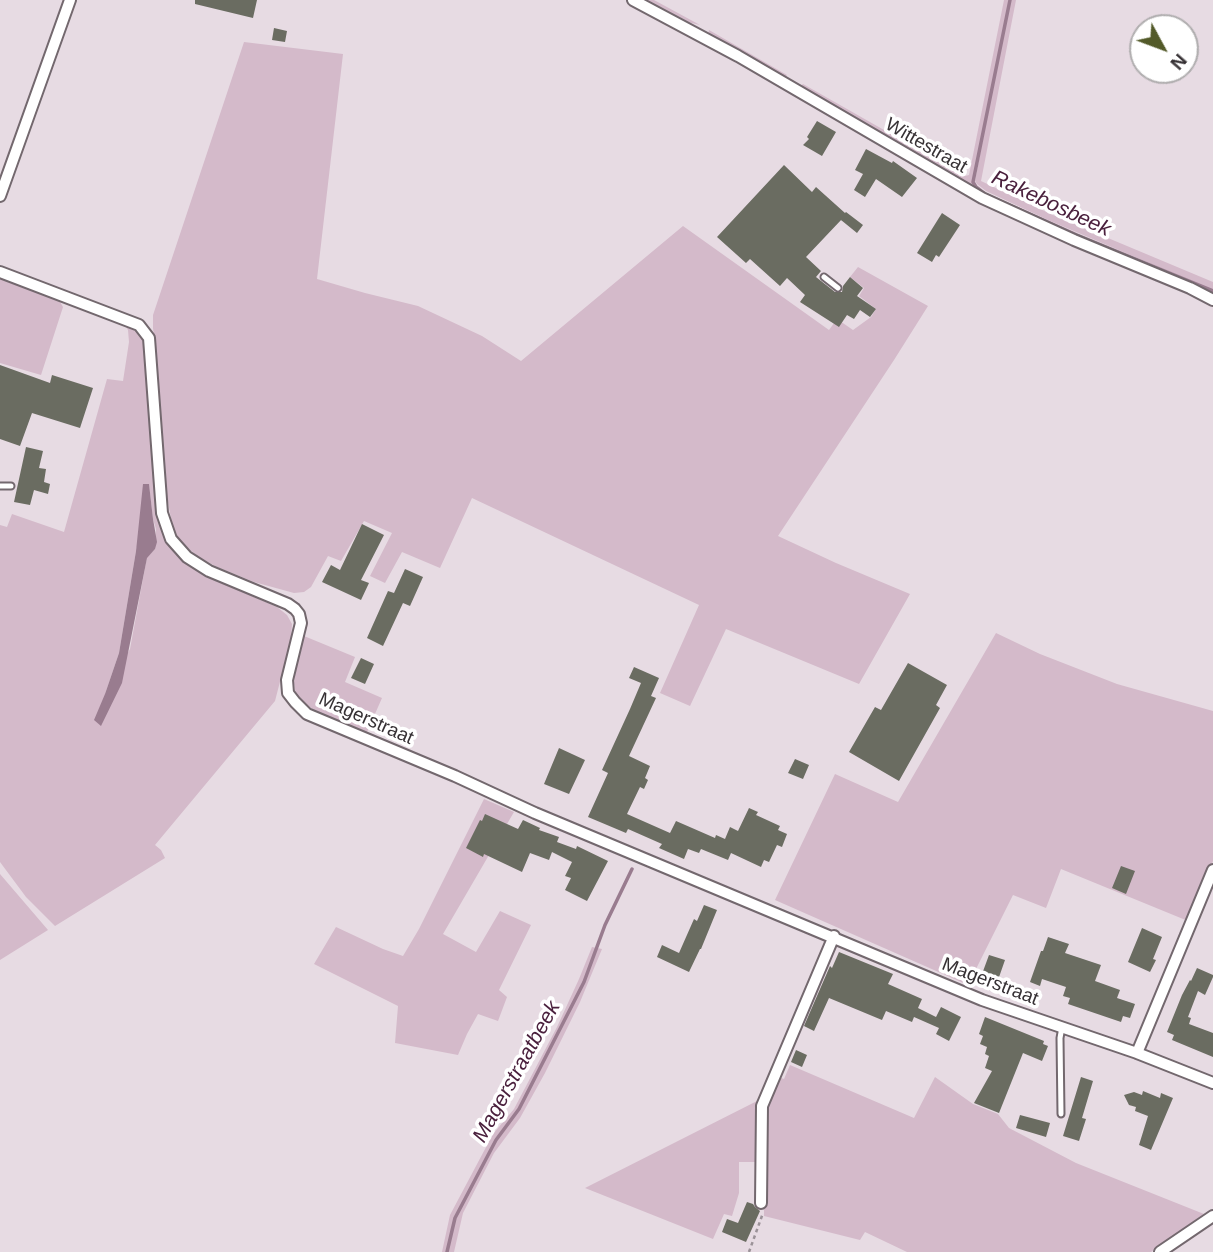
<!DOCTYPE html>
<html>
<head>
<meta charset="utf-8">
<style>
	body { margin:0 }
	#map { position:relative; width:1213px; height:1252px; overflow:hidden; background:#e7dbe3; font-family:Arial,sans-serif }
	canvas { display:block }
	.north { position:absolute; left:1129px; top:14px; width:70px; height:70px; box-sizing:border-box; background:#fff; border:2px solid #afadae; border-radius:50%; rotate:131deg; font-size:19px; font-weight:700; line-height:28px; text-align:center; color:#363134 }
	.north::after { content:''; display:block; margin:auto; width:24px; height:32px; background:#535a29; clip-path:polygon(50% 0,100% 100%,50% 72%,0 100%) }
</style>
</head>
<body>
<div id="map">
<canvas width="1213" height="1252"></canvas>
<div class="north">N</div>
</div>
<script>
const ctx = document.querySelector('canvas').getContext('2d');
ctx.lineJoin = 'round';
function paint(path, color) { ctx.fillStyle = color; ctx.fill(path, 'evenodd'); }
const shape = rows => new Path2D(rows.map(r => 'M' + r).join(''));
function strokePath(path, color, width, dash) { ctx.strokeStyle = color; ctx.lineWidth = width; ctx.lineCap = dash ? 'butt' : 'round'; ctx.setLineDash(dash || []); ctx.stroke(path); }
function drawText(font, color, halo, rows, align = 'center') {
  ctx.font = font + ' Arial,sans-serif'; ctx.lineWidth = 7; ctx.setLineDash([]); ctx.textBaseline = 'middle'; ctx.strokeStyle = halo; ctx.fillStyle = color; for (const [text, x, y, turn = 0] of rows) {
    ctx.save(); ctx.translate(x, y); ctx.rotate((+turn || 0) * Math.PI / 180); ctx.textAlign = isNaN(turn) ? turn : align; if (halo) ctx.strokeText(text, 0, 0); ctx.fillText(text, 0, 0); ctx.restore();
  }
}
const green = shape([
	[641,0,654,0,700,25,679,20],
	[1004,0,1009,0,1001,40,1010,0,1016,0,981,181,1053,215,1213,282,1213,290,1048,220,986,191,977,184,975,181,1000,46,971,188,801,89,801,86,803,84,965,176,969,175],
	[709,30,787,75,784,79,708,35],
	[244,42,343,54,317,279,365,293,418,306,482,336,521,361,683,226,829,330,837,319,853,330,871,317,876,309,859,296,864,288,850,277,858,267,928,306,894,360,778,536,836,563,910,594,859,684,726,629,690,706,660,693,699,605,472,498,440,568,402,552,385,583,370,576,392,533,364,521,341,561,328,556,311,587,304,592,294,593,254,582,217,567,197,556,187,547,178,538,172,524,165,486,156,354,153,328,153,315],
	[0,279,59,300,63,307,41,375,0,363],
	[124,324,133,328,140,335,146,343,158,508,163,536,179,557,187,564,224,584,277,607,287,615,292,624,291,639,275,701,155,845,161,850,165,858,55,926,26,897,0,862,0,525,7,527,12,514,64,532,107,379,123,381,129,342,128,330],
	[149,485,153,519,156,529,155,549,147,557,130,649,105,694,119,653,136,551],
	[996,633,1040,654,1117,684,1213,711,1213,861,1188,921,1061,869,1046,908,1013,895,968,985,775,900,835,774,898,802],
	[304,636,355,657,345,682,382,698,367,732,322,716,301,700,296,695,294,683,295,667],
	[484,799,514,812,443,934,476,952,500,911,531,925,499,990,507,997,498,1021,478,1014,467,1034,458,1055,395,1043,398,1006,314,964,336,927,383,949,403,956,419,929],
	[0,874,48,930,0,960],
	[592,947,602,949,580,1002,545,1073,520,1118,494,1153,463,1213,454,1252,442,1252,450,1215,493,1134,514,1109,557,1027,579,979],
	[790,1065,914,1118,935,1077,973,1104,998,1114,1009,1128,1076,1163,1204,1214,1151,1252,907,1252,865,1232,860,1240,764,1216,764,1114,778,1077,784,1079],
	[759,1100,758,1162,739,1162,739,1193,732,1216,724,1214,713,1239,585,1188]
]);
const water = shape([
	[143,484,149,484,153,519,157,542,155,549,147,558,122,683,101,726,94,720,105,694,119,653,136,551]
]);
const stream = shape([
	[1010,0,973,182,976,187,985,194,1077,235,1213,291],
	[447,1252,455,1218,496,1140,519,1109,584,982,605,925,632,869]
]);
const building = shape([
	[195,0,257,0,253,18,195,4],
	[274,28,287,31,285,42,272,40],
	[817,121,836,132,822,156,803,145,809,139,807,137],
	[866,149,892,163,893,161,917,178,902,197,876,179,865,197,854,190,863,174,855,170],
	[784,165,812,192,816,187,845,213,846,212,863,225,857,233,841,220,842,219,806,257,821,271,816,277,835,292,842,292,843,286,850,277,863,288,857,296,876,309,870,317,860,310,854,319,847,315,839,327,800,302,805,295,787,278,780,286,750,259,746,263,717,237],
	[942,213,960,225,939,257,936,255,932,262,917,253],
	[0,365,50,383,52,375,93,388,80,428,32,413,20,446,0,439],
	[26,447,43,451,39,468,46,469,44,482,50,484,48,494,34,490,30,505,14,502],
	[362,524,384,535,361,580,369,583,361,600,322,582,331,565,340,570],
	[405,569,423,577,410,606,403,603,383,646,367,638,388,591,394,593],
	[361,658,374,664,365,684,351,678],
	[908,663,947,685,936,705,940,708,899,781,849,752,875,707,881,710],
	[634,667,659,678,651,696,656,698,629,756,650,766,645,778,648,780,644,789,640,787,627,814,670,833,676,821,715,838,716,835,725,839,730,827,738,831,749,808,758,812,756,815,780,826,778,830,787,834,782,847,777,845,769,862,764,860,761,867,731,853,728,860,701,849,699,853,688,849,684,859,659,848,662,844,628,829,626,833,588,817,608,773,602,770,630,709,641,683,629,678],
	[559,748,585,760,569,794,544,784],
	[795,759,809,765,803,779,788,773],
	[485,814,518,829,523,820,540,828,539,830,559,837,557,842,576,849,577,846,608,861,587,901,565,890,571,878,565,876,572,862,552,852,549,860,530,853,522,872,484,854,483,857,466,848,480,820,482,821],
	[1121,866,1135,871,1126,894,1112,888],
	[704,905,717,910,701,949,700,949,689,972,657,957,662,945,679,953,694,919,697,921],
	[1142,928,1162,937,1153,959,1156,960,1150,972,1128,962],
	[1048,937,1069,944,1065,953,1101,965,1095,981,1120,990,1117,998,1135,1004,1130,1018,1123,1016,1121,1022,1068,1004,1070,998,1063,996,1066,987,1042,979,1040,986,1030,982,1041,951,1043,951],
	[839,952,893,974,888,984,922,999,918,1008,936,1017,941,1007,961,1017,949,1041,936,1034,939,1028,914,1017,912,1022,886,1011,882,1020,829,998,814,1031,804,1026,830,966,832,968],
	[989,955,1005,960,998,980,982,974],
	[1197,968,1213,975,1213,977,1205,995,1198,991,1188,1017,1191,1018,1189,1024,1213,1033,1213,1057,1172,1040,1174,1035,1167,1032,1182,995,1190,980,1191,981],
	[985,1017,1044,1041,1043,1044,1048,1046,1042,1061,1023,1053,999,1113,974,1103,992,1071,985,1068,989,1056,985,1054,987,1047,980,1044,983,1036,979,1034],
	[796,1050,807,1055,802,1067,791,1062],
	[1081,1077,1093,1081,1082,1118,1086,1119,1079,1141,1063,1136],
	[1143,1091,1160,1098,1161,1093,1173,1098,1151,1150,1139,1145,1148,1116,1135,1111,1136,1107,1129,1105,1124,1095,1134,1092,1142,1095],
	[1020,1115,1050,1123,1046,1137,1016,1128],
	[747,1202,753,1204,755,1207,760,1211,746,1242,722,1232,727,1219,738,1223]
]);
const path = shape([
	[749,1252,763,1213]
]);
const service = shape([
	[824,277,838,288],
	[0,486,11,486],
	[1061,1114,1060,1038,1062,1027]
]);
const minor = shape([
	[633,0,738,56,982,198,1074,240,1190,288,1213,300],
	[0,196,70,0],
	[0,272,139,325,149,338,162,513,171,539,187,557,209,571,288,604,295,609,299,614,301,623,287,680,288,693,295,702,307,714,455,776,535,813,982,1000,1137,1053,1213,1083],
	[1137,1053,1213,870],
	[761,1203,762,1106,834,936],
	[1160,1252,1213,1216]
]);
const streetNames = [
	["Wittestraat",926,146,30],
	["Magerstraat",366,719,24],
	["Magerstraat",990,982,21]
];
const waterNames = [
	["Rakebosbeek",1051,204,25],
	["Magerstraatbeek",517,1072,-61]
];
paint(green, '#d4baca');
paint(water, '#997c8f');
strokePath(stream, '#997c8f', 3.5);
paint(building, '#6a6c61');
strokePath(service, '#73686e', 9);
strokePath(minor, '#73686e', 14);
strokePath(path, '#9b9298', 2.5, [3.5, 3.5]);
strokePath(service, '#fff', 5);
strokePath(minor, '#fff', 10);
drawText('19px', '#363134', '#fff', streetNames);
drawText('italic 21px', '#4a203d', '#fff', waterNames);
</script>
</body>
</html>
